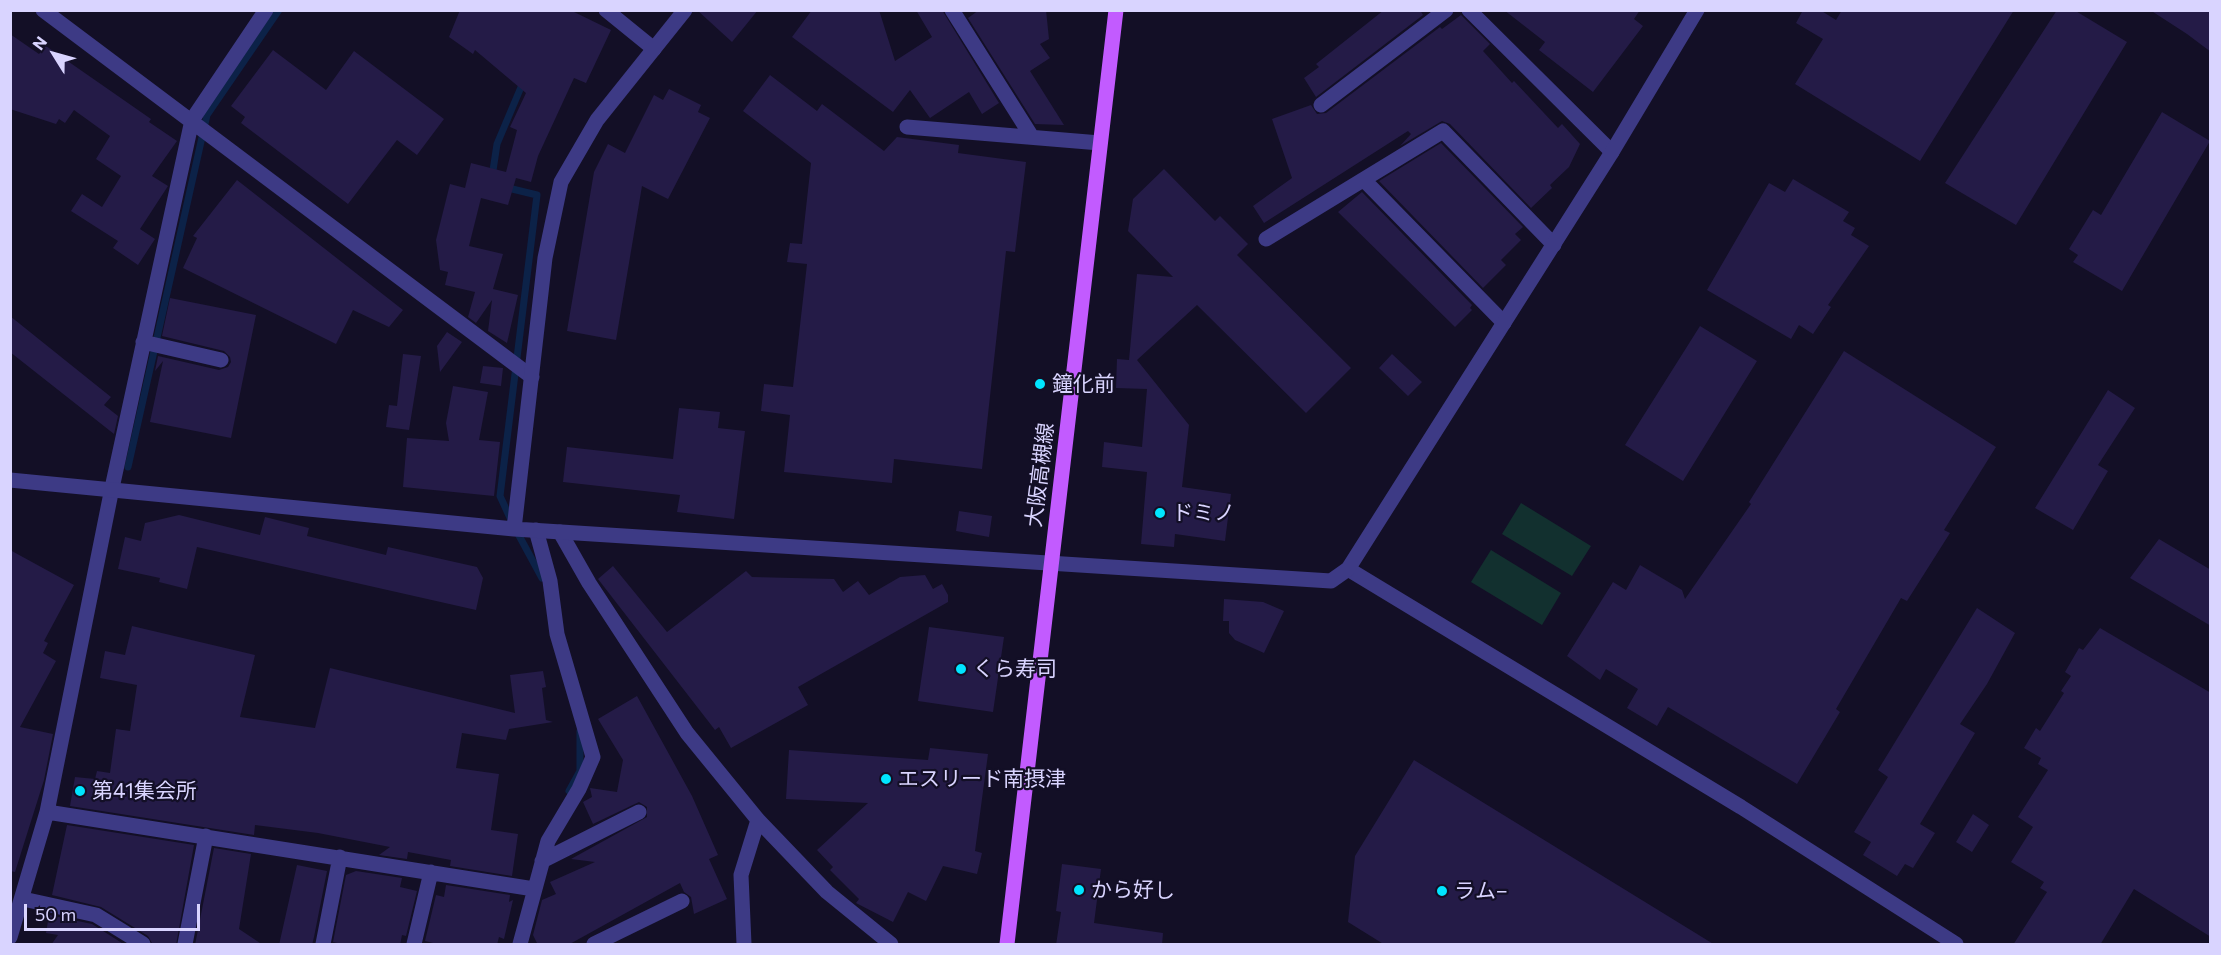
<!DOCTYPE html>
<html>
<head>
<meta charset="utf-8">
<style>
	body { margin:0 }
	#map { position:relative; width:2221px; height:955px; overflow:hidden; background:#130f26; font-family:Commissioner,sans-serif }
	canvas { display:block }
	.frame { position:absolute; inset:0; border:12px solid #d9d4ff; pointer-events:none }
	.north { position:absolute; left:24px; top:24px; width:60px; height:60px; -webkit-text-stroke:4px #130f26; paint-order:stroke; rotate:307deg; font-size:16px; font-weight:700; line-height:24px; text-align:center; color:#d9d4ff }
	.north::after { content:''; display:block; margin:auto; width:21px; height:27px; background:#d9d4ff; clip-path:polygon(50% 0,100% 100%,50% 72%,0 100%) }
	.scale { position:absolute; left:24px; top:904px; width:176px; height:27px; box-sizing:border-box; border:3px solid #d9d4ff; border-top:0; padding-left:8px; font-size:18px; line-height:21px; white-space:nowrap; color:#d9d4ff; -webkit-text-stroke:4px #130f26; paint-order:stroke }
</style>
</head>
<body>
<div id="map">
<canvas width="2221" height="955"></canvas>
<div class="frame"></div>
<div class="north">N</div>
<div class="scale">50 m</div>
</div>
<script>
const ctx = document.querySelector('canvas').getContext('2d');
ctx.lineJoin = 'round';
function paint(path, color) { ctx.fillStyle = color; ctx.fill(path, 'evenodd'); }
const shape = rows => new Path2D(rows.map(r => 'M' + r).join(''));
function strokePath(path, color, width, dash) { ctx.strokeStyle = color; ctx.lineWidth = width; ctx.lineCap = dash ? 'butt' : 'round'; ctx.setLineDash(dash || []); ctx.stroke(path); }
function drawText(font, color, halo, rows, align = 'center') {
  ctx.font = font + ' Commissioner,"Noto Sans JP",sans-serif'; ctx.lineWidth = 4.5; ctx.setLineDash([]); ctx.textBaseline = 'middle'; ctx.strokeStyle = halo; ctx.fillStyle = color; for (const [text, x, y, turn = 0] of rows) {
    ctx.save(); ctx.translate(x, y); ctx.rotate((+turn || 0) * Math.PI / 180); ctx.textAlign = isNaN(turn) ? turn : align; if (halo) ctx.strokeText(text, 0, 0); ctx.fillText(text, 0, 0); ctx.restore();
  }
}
const green = shape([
	[1521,503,1591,546,1572,576,1502,534],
	[1491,550,1561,593,1542,625,1471,582]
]);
const stream = shape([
	[492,177,497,144,524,80],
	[504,187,537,195,500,496,511,520],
	[128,467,207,115,279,10],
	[516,530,542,578],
	[569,791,580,771,580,731]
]);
const building = shape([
	[460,10,570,10,611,30,586,83,574,78,538,156,531,182,516,178,508,205,481,198,469,246,503,254,493,289,518,295,507,343,488,331,492,300,476,323,468,317,475,292,445,285,448,272,440,270,436,240,450,184,465,188,471,163,506,172,517,130,510,127,526,93,475,50,473,54,449,37],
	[697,10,758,10,732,42],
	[812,10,879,10,895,61,932,37,916,10,942,10,999,103,982,114,969,92,930,118,910,90,893,112,792,37],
	[979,10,1046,10,1049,39,1040,44,1050,58,1030,71,1064,125,1035,124,968,18],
	[1384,10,1420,10,1423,15,1316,97,1304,78,1319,67,1316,64],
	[1504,10,1640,10,1634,19,1643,26,1593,92,1539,50,1545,42],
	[1803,10,1820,10,1836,20,1842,10,2014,10,1920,161,1795,84,1823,39,1796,23],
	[2057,10,2074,10,2127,42,2016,225,1945,183],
	[2150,10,2211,10,2211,52,2187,34],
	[1461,15,1490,44,1483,51,1512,83,1514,81,1558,128,1562,124,1580,144,1569,167,1550,185,1552,188,1531,208,1450,124,1442,121,1400,146,1411,134,1408,131,1264,223,1253,206,1292,178,1272,119,1311,105,1317,114,1326,113,1440,27,1442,29],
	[10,34,39,54,46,46,151,119,149,122,177,141,152,176,168,186,140,229,155,239,138,265,113,248,118,241,71,211,82,194,102,207,121,176,96,159,110,136,74,110,65,123,59,119,56,124,10,109],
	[273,50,326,90,354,51,444,119,417,155,397,140,348,204,241,123,245,117,231,106],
	[770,75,817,111,822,104,884,151,897,137,959,145,958,153,1026,162,1015,252,1006,251,982,469,894,459,892,483,784,472,790,415,761,411,764,384,793,387,807,264,787,262,790,243,802,244,811,163,743,111],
	[669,89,701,105,698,112,710,118,668,199,642,186,616,340,567,331,594,172,608,144,625,153,654,95,663,100],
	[2162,112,2210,141,2122,291,2073,262,2078,255,2069,249,2093,210,2101,215],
	[1441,143,1523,227,1515,234,1521,240,1501,260,1506,265,1483,288,1379,181],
	[1164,169,1215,221,1220,216,1248,244,1237,255,1351,368,1306,413,1197,305,1137,360,1189,425,1182,487,1231,494,1225,541,1175,534,1174,547,1141,544,1147,472,1102,467,1104,442,1142,447,1147,389,1116,388,1117,359,1129,360,1137,274,1173,277,1128,231,1133,199],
	[1793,179,1849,212,1843,221,1855,228,1851,235,1869,246,1828,305,1831,307,1813,334,1799,325,1791,339,1707,290,1769,183,1785,192],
	[237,180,403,310,389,327,353,310,336,344,183,268,197,238,193,236],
	[1362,192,1472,305,1470,308,1472,310,1455,327,1338,212],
	[170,298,256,315,231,438,150,422,163,361,155,371,158,356,219,370,228,367,231,362,230,357,224,351,162,336],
	[10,316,111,397,104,405,118,416,114,434,10,352],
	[1700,326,1757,361,1683,481,1625,445],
	[447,332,462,342,440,372,437,346],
	[1844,351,1996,447,1944,530,1950,533,1907,601,1901,598,1836,709,1840,712,1797,784,1668,707,1657,726,1627,708,1638,689,1606,669,1600,680,1567,656,1613,582,1626,590,1640,565,1682,590,1685,599,1751,504,1749,502],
	[403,354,421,356,409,430,386,427,389,405,397,406],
	[1392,354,1422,382,1408,396,1379,368],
	[483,366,503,368,501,386,480,383],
	[453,386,488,392,479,440,500,442,494,496,403,487,407,438,449,441,446,423],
	[2108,390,2135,408,2098,465,2108,471,2073,530,2035,508],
	[679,408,720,412,718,428,745,431,734,519,677,512,680,495,563,482,567,447,673,459],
	[959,511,992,516,989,537,956,531],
	[179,515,260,535,265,517,309,528,307,536,386,555,388,547,477,567,483,578,476,610,197,547,187,589,159,582,160,578,118,569,125,537,141,541,145,523],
	[2159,539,2211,570,2211,626,2130,578],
	[10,550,74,585,44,641,48,643,43,653,56,661,20,727,53,734,44,780,15,872,10,871],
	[613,566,667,632,746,571,752,577,834,579,843,592,858,581,869,595,900,577,925,575,933,589,942,584,948,595,948,602,798,687,808,705,731,748,719,727,715,730,598,579],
	[1224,599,1263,602,1284,611,1264,653,1235,640,1229,633,1229,621,1223,621],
	[1977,608,2015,633,1987,684,1960,724,1975,733,1920,824,1935,833,1913,868,1905,864,1897,876,1863,855,1871,842,1854,832,1888,777,1878,770],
	[132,626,255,655,240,717,315,728,330,668,515,713,510,675,543,671,546,687,542,688,546,720,553,722,509,729,506,740,462,733,456,768,499,774,491,830,518,834,512,876,450,866,451,860,408,852,407,859,379,855,390,847,318,833,255,825,254,835,70,806,75,777,95,779,97,771,110,773,116,729,130,731,137,685,100,678,105,651,125,655],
	[929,627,1004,637,993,712,918,701],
	[2100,628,2211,693,2211,937,2134,889,2100,945,2013,945,2047,892,2040,888,2044,882,2011,862,2033,827,2018,817,2048,770,2038,764,2041,758,2024,748,2036,728,2040,731,2064,693,2061,691,2071,676,2065,672,2079,648,2083,650],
	[637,696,692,796,718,855,709,859,727,899,694,914,691,897,684,892,680,883,568,945,538,945,533,935,542,900,556,894,550,882,595,862,571,859,647,817,647,807,639,802,593,824,583,802,592,797,590,788,617,792,623,760,598,719],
	[930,748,988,754,975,851,982,853,977,874,943,866,926,901,908,892,893,922,856,903,859,899,830,870,833,867,817,850,868,803,786,799,789,750,928,760],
	[1414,760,1715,945,1385,945,1348,922,1355,856],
	[1973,814,1989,825,1972,852,1956,842],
	[67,825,194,845,176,945,153,945,148,936,101,907,52,895],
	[214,848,251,854,239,929,263,945,195,945],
	[1062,864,1101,869,1094,923,1163,933,1162,945,1056,945,1061,912,1056,911],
	[297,865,327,871,314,937,312,945,279,945],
	[356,871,402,878,400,887,417,891,406,936,402,935,400,945,346,945,333,942,346,875],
	[446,885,510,895,509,902,513,900,504,939,499,937,497,945,441,945,425,941,436,895,444,897],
	[49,915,92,924,125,945,51,945,58,935,46,933]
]);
const minor = shape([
	[43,10,532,377],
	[606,10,654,49],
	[952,10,1032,137],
	[1469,10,1612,152],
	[1321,105,1446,10],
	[907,127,1100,143],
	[1364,180,1504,323],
	[1266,239,1443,131,1554,245],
	[143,342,221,360],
	[560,532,589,583,687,733,758,820,827,892,891,944],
	[1348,569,1741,807,1956,944],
	[47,812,534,889],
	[542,861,639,812],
	[23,899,96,915,143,944],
	[10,937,47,812,112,488,192,120,266,10],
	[185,944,206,836],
	[323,944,340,857],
	[414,944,431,872],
	[520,944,548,841,579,789,593,757,557,634,550,581,536,530],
	[594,944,682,901],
	[744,944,741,875,758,820]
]);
const tertiary = shape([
	[10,480,514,529,1331,581,1348,569,1612,152,1697,10],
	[514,529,545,258,561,182,597,120,685,10]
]);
const primary = shape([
	[1007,944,1116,10]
]);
const markers = [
	[1040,384,6,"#00e5ff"],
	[1160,513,6,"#00e5ff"],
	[961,669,6,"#00e5ff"],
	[886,779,6,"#00e5ff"],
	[80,791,6,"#00e5ff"],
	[1079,890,6,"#00e5ff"],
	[1442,891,6,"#00e5ff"]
];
const poiNames = [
	["鐘化前",1052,384],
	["ドミノ",1172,513],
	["くら寿司",973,669],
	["エスリード南摂津",898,779],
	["第41集会所",92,791],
	["から好し",1091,890],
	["ラム−",1454,891]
];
const streetNames = [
	["大阪高槻線",1040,475,-83]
];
paint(green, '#12302f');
strokePath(stream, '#0c2248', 7);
paint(building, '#241b47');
strokePath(minor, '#3d3a85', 15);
strokePath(tertiary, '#3d3a85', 15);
strokePath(primary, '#c25bff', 15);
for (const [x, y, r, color] of markers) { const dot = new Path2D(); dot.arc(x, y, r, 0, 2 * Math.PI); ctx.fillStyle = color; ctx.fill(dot); strokePath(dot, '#130f26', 2); }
drawText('21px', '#d9d4ff', '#130f26', poiNames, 'left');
drawText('21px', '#d9d4ff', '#130f26', streetNames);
</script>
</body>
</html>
